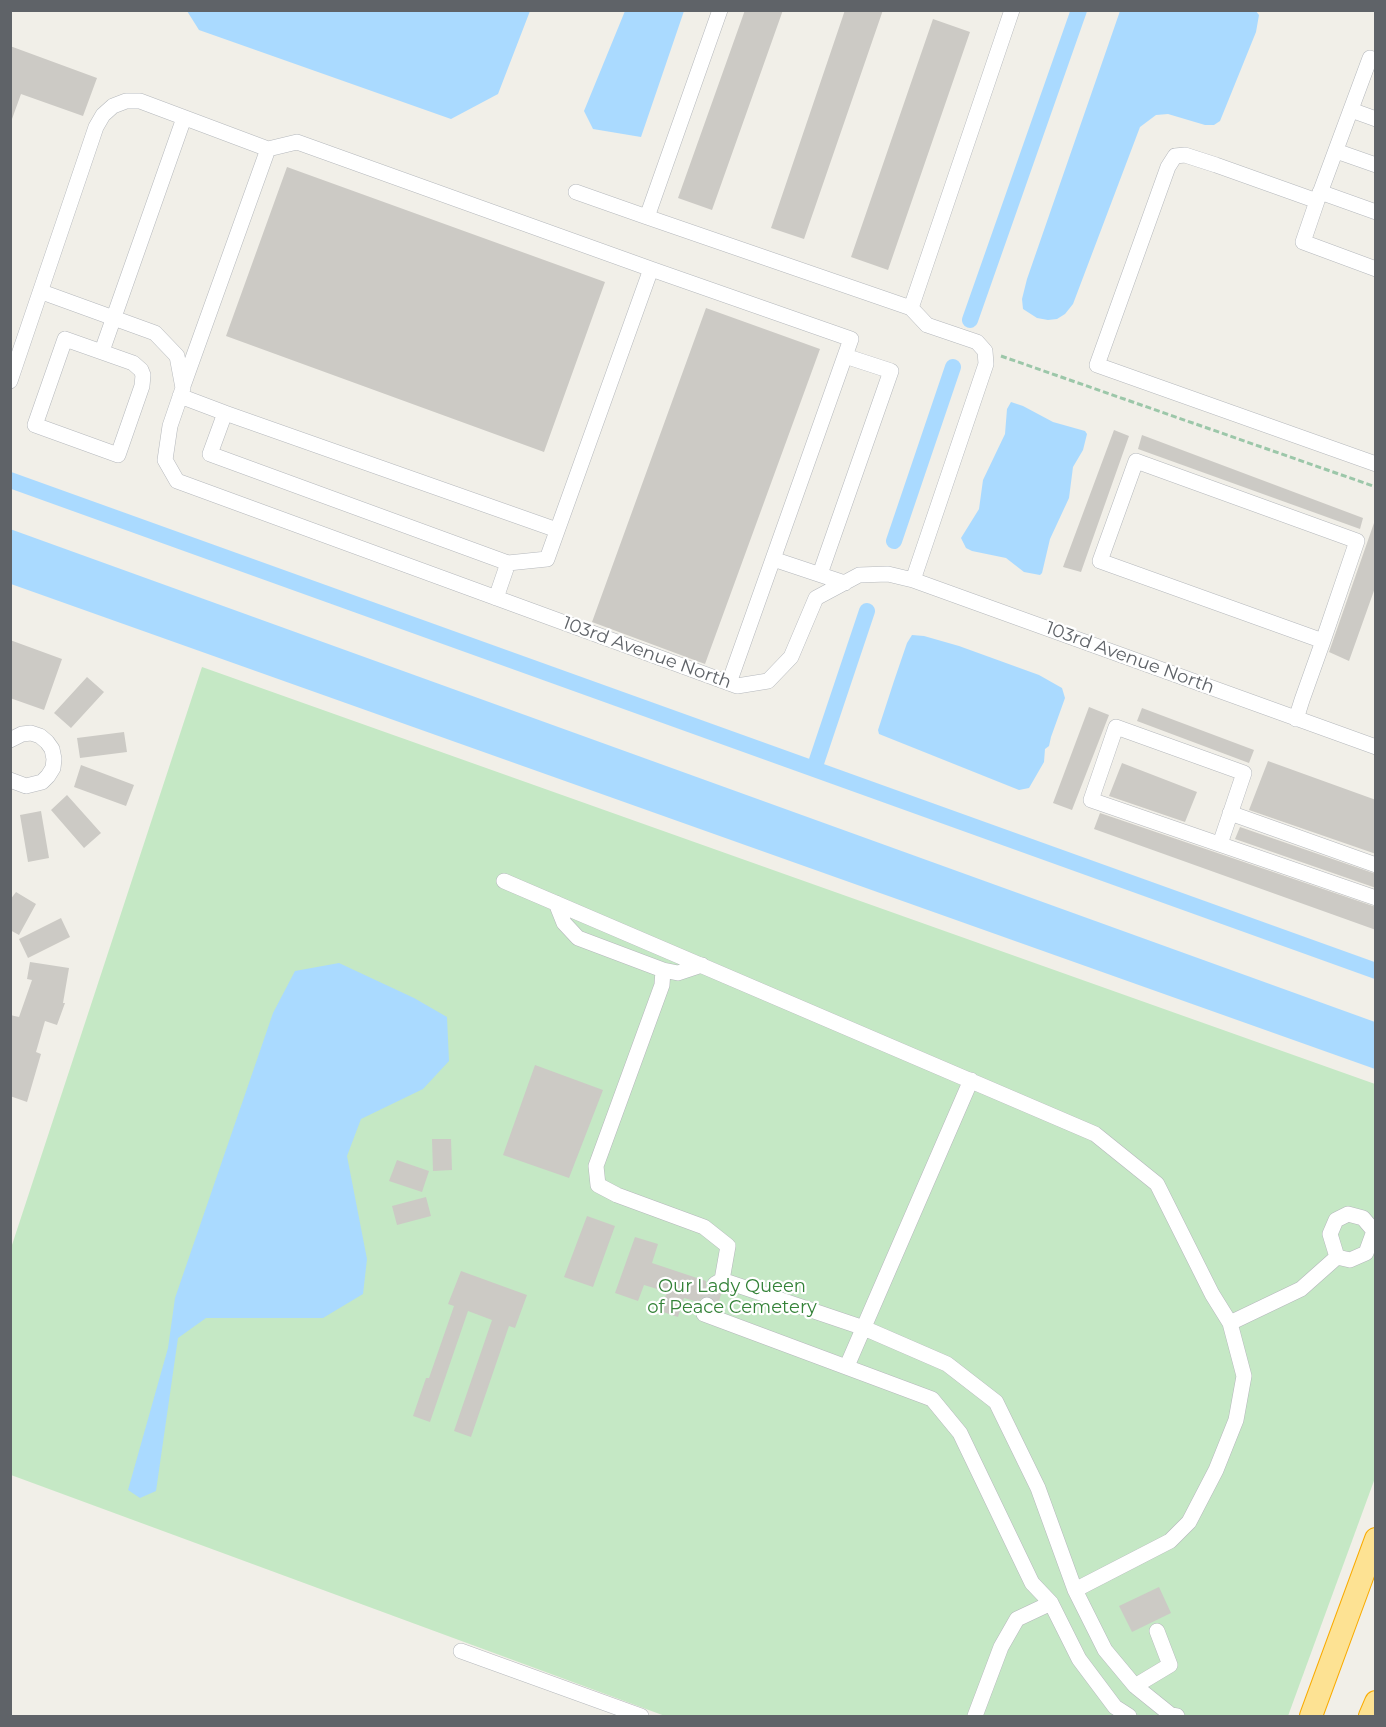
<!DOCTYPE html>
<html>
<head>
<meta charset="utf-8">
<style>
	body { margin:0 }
	#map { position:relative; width:1386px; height:1727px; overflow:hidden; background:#f1efe8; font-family:Montserrat,sans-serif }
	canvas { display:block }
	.frame { position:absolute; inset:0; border:12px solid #5f6368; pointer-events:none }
</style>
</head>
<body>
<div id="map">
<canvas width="1386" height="1727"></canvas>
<div class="frame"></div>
</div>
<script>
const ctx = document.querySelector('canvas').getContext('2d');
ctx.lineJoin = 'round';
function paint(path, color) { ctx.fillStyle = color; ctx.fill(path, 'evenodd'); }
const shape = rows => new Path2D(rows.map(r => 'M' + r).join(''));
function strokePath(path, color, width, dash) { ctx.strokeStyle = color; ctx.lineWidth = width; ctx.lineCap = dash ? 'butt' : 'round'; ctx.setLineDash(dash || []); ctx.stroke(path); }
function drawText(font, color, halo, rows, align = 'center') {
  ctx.font = font + ' Montserrat,sans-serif'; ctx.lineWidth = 4.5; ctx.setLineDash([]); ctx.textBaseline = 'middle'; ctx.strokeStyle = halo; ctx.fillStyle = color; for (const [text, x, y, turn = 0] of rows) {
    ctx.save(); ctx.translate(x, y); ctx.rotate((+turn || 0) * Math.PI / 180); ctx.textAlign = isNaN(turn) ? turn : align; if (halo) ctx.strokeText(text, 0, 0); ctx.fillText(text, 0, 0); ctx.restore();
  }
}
const green = shape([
	[202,667,1375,1084,1375,1478,1288,1716,665,1716,11,1475,11,1248]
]);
const water = shape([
	[187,11,530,11,498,94,451,119,199,30],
	[625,11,684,11,641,137,593,129,584,111],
	[1120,11,1255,10,1259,15,1256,32,1220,121,1214,125,1205,125,1168,114,1156,115,1140,127,1073,304,1065,314,1057,319,1048,320,1037,318,1023,309,1022,299,1027,279],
	[1011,402,1023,406,1053,422,1085,431,1087,434,1083,450,1073,467,1069,498,1050,539,1042,573,1040,575,1024,572,1006,558,972,551,966,548,961,538,979,509,983,480,1005,434,1007,409],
	[10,529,1375,1022,1375,1069,11,584],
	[912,635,924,636,959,646,1039,675,1062,688,1065,698,1051,737,1049,746,1045,749,1044,762,1029,788,1019,790,879,734,878,730,894,681,907,643],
	[339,963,414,998,447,1017,449,1061,423,1089,361,1119,347,1156,367,1259,363,1294,323,1318,206,1318,178,1338,156,1491,140,1498,128,1490,168,1348,175,1298,273,1013,295,971]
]);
const canal = shape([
	[970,320,1079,10],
	[10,480,1376,971],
	[894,541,953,367],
	[814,769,867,611]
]);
const building = shape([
	[745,10,783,10,712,210,678,198],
	[845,10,883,10,804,239,771,228],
	[933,19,970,32,888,270,851,257],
	[10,46,97,78,83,116,21,94,12,119,10,119],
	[287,167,605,282,544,452,226,336],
	[706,308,820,349,705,664,592,622],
	[1114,430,1129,436,1081,572,1063,567],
	[1142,435,1363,518,1360,529,1138,449],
	[1374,523,1376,585,1349,661,1329,652],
	[10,640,62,659,44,710,10,698],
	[87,677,104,692,71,728,54,713],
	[1089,707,1109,715,1072,810,1053,803],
	[1142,708,1254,750,1249,763,1137,721],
	[124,732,127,752,80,758,77,738],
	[1268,761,1376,800,1376,854,1249,810],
	[1122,763,1197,792,1185,822,1109,796],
	[81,765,134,785,126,806,74,787],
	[67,795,101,833,84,848,51,810],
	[41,811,49,858,28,862,20,815],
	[1100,813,1376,907,1376,930,1094,829],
	[1240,827,1376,874,1376,888,1235,839],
	[16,892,36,904,19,935,10,930,10,900],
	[61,918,70,937,28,958,19,939],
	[30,962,69,968,63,1003,65,1003,57,1025,45,1021,36,1052,41,1054,27,1102,10,1096,10,1015,19,1017,32,980,27,979],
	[535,1065,603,1090,569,1178,503,1155],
	[432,1139,451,1139,452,1170,433,1171],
	[397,1160,429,1171,422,1192,389,1181],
	[426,1197,431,1216,397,1225,392,1206],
	[587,1216,615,1226,593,1287,564,1277],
	[635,1237,658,1244,652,1263,706,1281,706,1288,711,1293,716,1294,722,1291,717,1308,716,1302,711,1296,704,1296,698,1302,684,1298,678,1317,660,1311,667,1292,644,1285,638,1301,615,1293],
	[461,1271,527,1295,515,1328,509,1326,471,1437,454,1431,492,1320,468,1311,430,1422,413,1416,426,1378,429,1378,454,1306,448,1304],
	[1159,1587,1171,1613,1132,1632,1119,1606]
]);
const minorTunnel = shape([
	[707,1305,715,1284]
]);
const path = shape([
	[1001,356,1376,487]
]);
const minor = shape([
	[720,10,647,217,911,308,927,325,977,342,985,351,986,364,913,580],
	[1376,60,1370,58,1317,201,1216,165,1185,155,1175,156,1168,167,1097,365,1376,464],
	[1351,110,1376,119],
	[1336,151,1376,165],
	[576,192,647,217],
	[1320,192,1376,212],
	[1317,201,1303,242,1376,269],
	[42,292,155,333,177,356,183,388,170,426,165,460,177,481,737,686,768,681,791,657,816,598,859,575,888,574,913,580,1376,747],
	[911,308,1012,10],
	[65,339,133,363,141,370,143,375,142,386,118,455,35,425,65,339],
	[102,351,184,118],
	[10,381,96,127,103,115,113,106,126,101,140,101,268,149],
	[183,386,268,149,297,142,651,269],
	[180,396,225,413,210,454,508,563,547,559,651,269,851,339,773,559,845,583],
	[225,413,557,530],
	[820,574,891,371,845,356],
	[496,598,508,563],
	[729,683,773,559],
	[1296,719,1302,700,1323,641,1357,541,1136,461,1100,561,1323,641],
	[10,740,22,734,31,733,40,736,47,742,52,749,54,759,53,768,48,776,42,782,26,786,10,780],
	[1230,813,1376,865],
	[1220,844,1244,773,1116,727,1091,800,1376,898],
	[504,881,1095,1134,1157,1184,1212,1294,1230,1323,1244,1376,1236,1420,1216,1470,1189,1522,1170,1541,1075,1590],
	[556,903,564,923,578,938,663,970,678,973,702,965],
	[663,970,662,985,596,1166,598,1185,617,1195,704,1227,728,1246,722,1280],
	[715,1284,722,1280,864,1328,947,1364,996,1402,1038,1488,1075,1590,1105,1650,1135,1686,1171,1715,1177,1716],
	[707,1305,704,1314,932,1399,960,1433,1032,1583,1051,1603,1079,1659,1115,1707,1129,1716],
	[1230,1323,1301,1289,1337,1257,1330,1234,1336,1220,1348,1214,1363,1218,1374,1231,1366,1253,1350,1260,1337,1257],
	[847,1366,971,1080],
	[461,1651,641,1716],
	[1135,1686,1170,1665,1157,1631],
	[975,1716,1001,1647,1017,1619,1051,1603]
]);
const highway = shape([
	[1311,1716,1376,1539],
	[1370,1716,1376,1702]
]);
const streetNames = [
	["103rd Avenue North",647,653,20],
	["103rd Avenue North",1130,658,20]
];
const parkNames = [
	["Our Lady Queen",732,1287],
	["of Peace Cemetery",732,1308]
];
paint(green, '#c5e8c5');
paint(water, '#aadaff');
strokePath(canal, '#aadaff', 16);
paint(building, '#cccac5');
strokePath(minorTunnel, '#ccccc8', 15, [15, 8]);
strokePath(minor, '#b5b8bc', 16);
strokePath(highway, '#f9ab00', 24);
strokePath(path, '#9cc7a9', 3, [6, 3]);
strokePath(minor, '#fff', 15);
strokePath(highway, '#fde293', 22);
drawText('18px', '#5f6368', '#fff', streetNames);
drawText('18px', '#348238', '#fff', parkNames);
</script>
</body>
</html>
